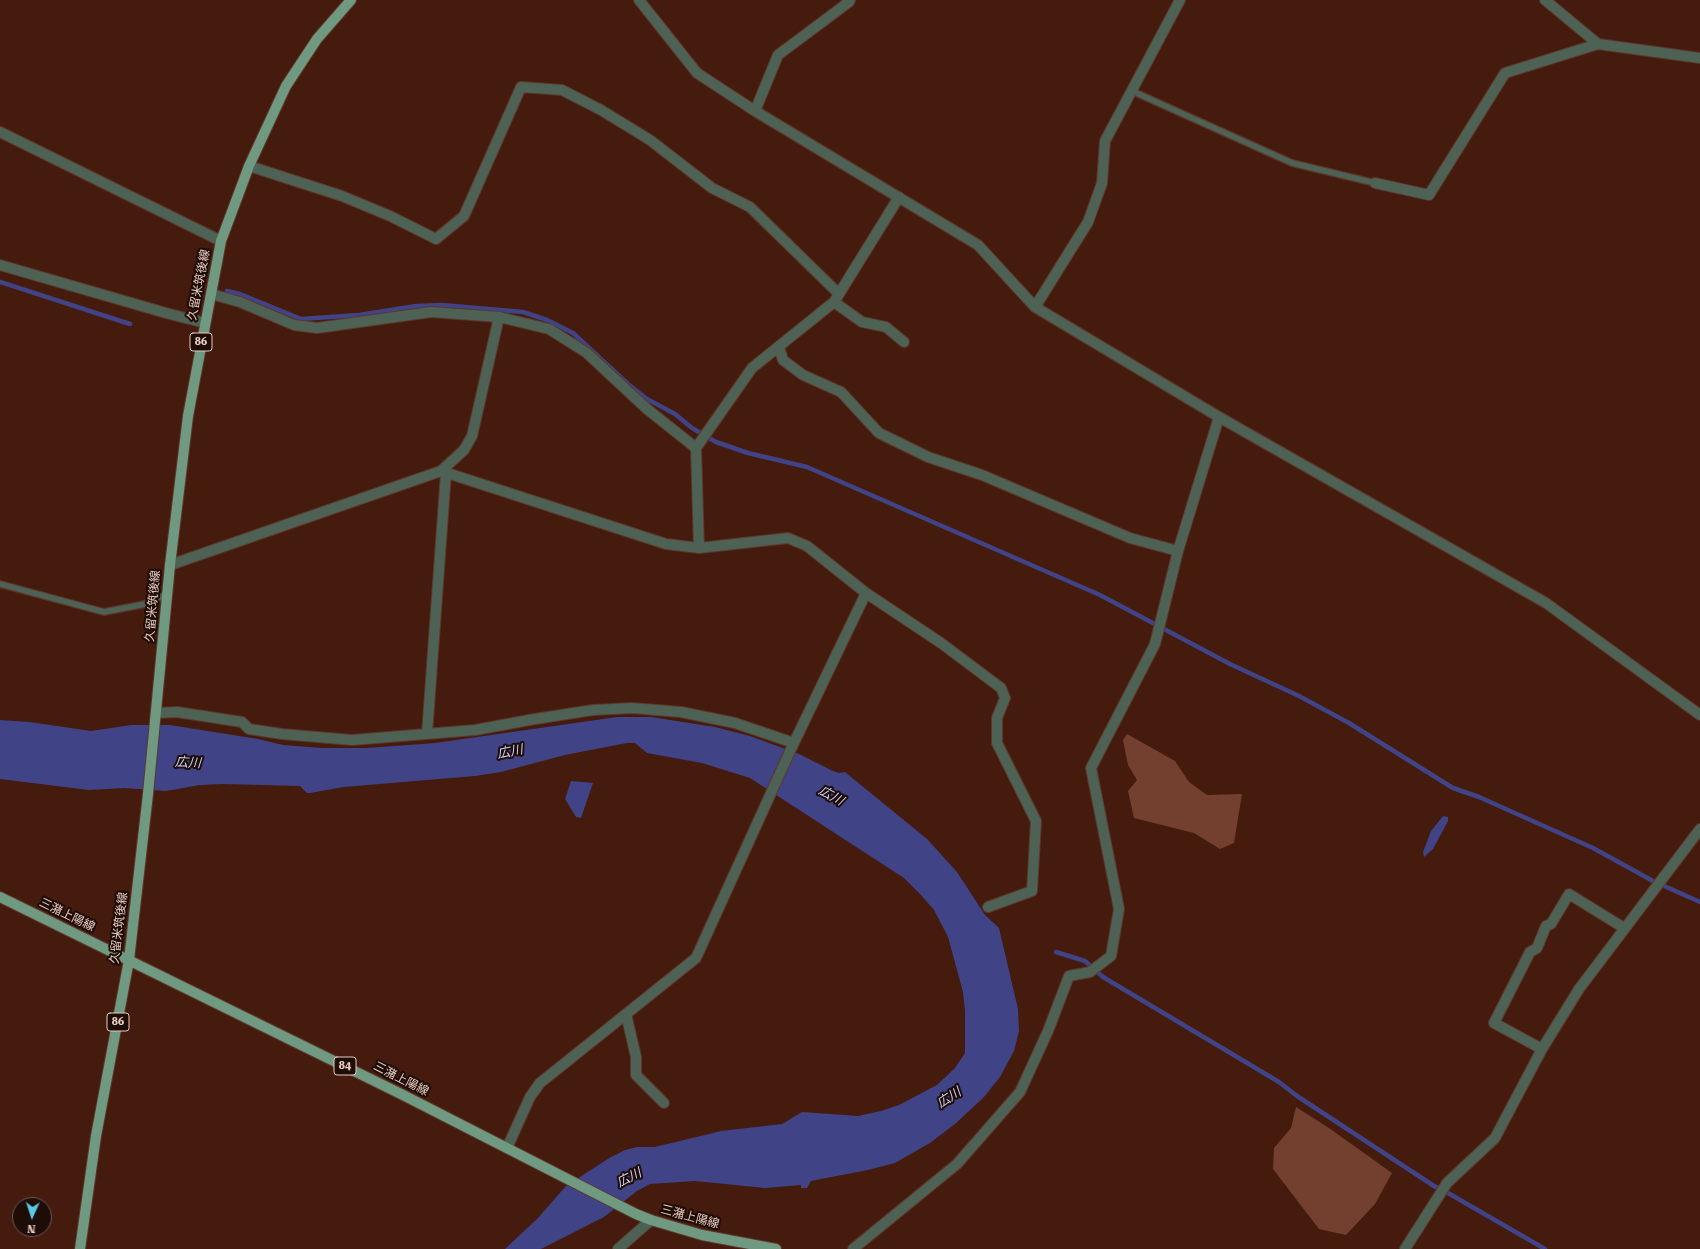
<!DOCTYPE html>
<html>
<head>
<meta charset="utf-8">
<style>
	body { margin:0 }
	#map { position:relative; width:1700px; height:1249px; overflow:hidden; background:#441b0d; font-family:"Roboto Serif",serif }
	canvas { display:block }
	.north { position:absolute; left:12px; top:1197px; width:40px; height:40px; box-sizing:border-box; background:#1e0c06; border:1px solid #6e5851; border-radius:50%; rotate:183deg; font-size:11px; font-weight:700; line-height:16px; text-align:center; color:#e7cac1 }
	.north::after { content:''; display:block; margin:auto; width:14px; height:18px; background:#5ac8e6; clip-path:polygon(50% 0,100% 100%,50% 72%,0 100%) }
</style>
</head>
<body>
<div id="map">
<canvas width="1700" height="1249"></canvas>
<div class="north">N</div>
</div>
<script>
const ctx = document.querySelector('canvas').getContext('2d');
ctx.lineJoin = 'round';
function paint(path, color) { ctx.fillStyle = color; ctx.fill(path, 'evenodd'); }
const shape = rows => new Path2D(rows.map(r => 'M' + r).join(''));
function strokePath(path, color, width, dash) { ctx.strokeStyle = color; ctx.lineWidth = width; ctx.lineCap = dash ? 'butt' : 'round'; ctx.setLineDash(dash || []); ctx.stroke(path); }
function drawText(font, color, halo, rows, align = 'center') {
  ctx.font = font + ' "Roboto Serif","Noto Sans JP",serif'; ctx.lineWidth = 4; ctx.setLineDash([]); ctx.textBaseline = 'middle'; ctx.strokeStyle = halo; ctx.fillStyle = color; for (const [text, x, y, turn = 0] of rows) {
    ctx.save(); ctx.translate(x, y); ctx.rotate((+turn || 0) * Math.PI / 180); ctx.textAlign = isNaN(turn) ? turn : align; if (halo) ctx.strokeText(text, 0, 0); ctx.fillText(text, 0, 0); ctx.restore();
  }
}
const green = shape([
	[1127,734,1175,761,1189,782,1207,795,1242,794,1234,843,1220,849,1194,833,1134,818,1128,791,1137,780,1128,765,1123,740],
	[1296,1107,1329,1128,1392,1173,1375,1204,1346,1235,1319,1229,1273,1169,1274,1148,1291,1128]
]);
const water = shape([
	[617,717,651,717,715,727,750,736,799,754,833,771,839,773,845,772,927,839,957,872,985,915,999,928,1018,1009,1019,1031,1014,1051,1000,1077,984,1097,955,1124,930,1143,895,1163,868,1170,811,1181,807,1188,801,1188,801,1185,765,1188,695,1181,650,1184,637,1191,604,1217,541,1249,505,1249,538,1218,566,1186,611,1157,625,1150,637,1147,655,1147,721,1131,782,1124,802,1112,858,1116,881,1111,899,1105,937,1085,955,1068,965,1053,965,1011,963,992,948,937,934,910,921,895,904,878,750,778,702,763,647,753,635,743,627,743,565,755,501,772,475,776,344,787,310,793,307,793,300,786,223,784,200,785,166,791,125,788,89,790,0,779,0,720,30,722,91,731,131,725,170,725,258,739,283,745,322,748,367,748,435,743],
	[571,781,593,783,581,818,576,817,565,799],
	[1443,816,1448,817,1448,821,1433,849,1424,857,1423,852,1431,831]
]);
const stream = shape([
	[0,282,130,324],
	[227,291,240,294,301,319,359,315,416,306,442,305,523,312,547,320,573,333,628,384,647,399,675,414,692,428,716,442,748,453,807,467,1100,595,1230,664,1299,696,1349,723,1453,788,1479,797,1593,848,1653,881,1700,902],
	[1056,952,1085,961,1103,977,1279,1082,1297,1096,1434,1186,1448,1193,1545,1249]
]);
const service = shape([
	[1132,91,1292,163,1375,183],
	[0,584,104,612,145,604,167,594]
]);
const minor = shape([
	[639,0,697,73,755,111,978,245,1035,307,1219,417,1546,603,1700,715],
	[1545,0,1598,44],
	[755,111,778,55,849,2,850,0],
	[0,132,221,241],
	[249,166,342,196,390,216,436,239,464,216,521,87,562,90,601,110,650,140,712,188,750,207,839,294],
	[1375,183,1429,195,1505,73,1598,44,1700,58],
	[0,265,166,313,205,323],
	[211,294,240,302,294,325,317,328,431,312,499,317,549,329,587,353,647,409,696,448],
	[834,302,862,322,886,327,904,342],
	[1035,307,1088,222,1102,183,1105,141,1180,0],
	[779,347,783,360,803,375,841,392,879,433,928,457,982,475,1130,538,1178,551],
	[441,471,666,544,699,548,788,538,807,546,866,593,941,643,1001,688,1005,698,997,718,997,743,1036,821,1032,891,988,907],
	[699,548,696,448,752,368,834,302,899,197],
	[170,565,441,471,464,450,472,436,499,317],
	[156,713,177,712,242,722,249,729,282,734,352,740,475,730,535,719,593,710,632,708,681,712,735,723,794,743],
	[427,734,446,473],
	[626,1014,636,1057,636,1075,664,1103],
	[1542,1049,1494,1023,1530,952,1537,948,1546,926,1551,924,1569,894,1624,928],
	[507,1148,530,1097,540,1083,696,958,791,749,866,593],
	[618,1249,651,1220],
	[853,1249,957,1164,1020,1092,1048,1031,1069,976,1090,972,1111,956,1119,909,1091,768,1155,644,1178,551,1219,417],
	[1405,1249,1447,1183,1495,1138,1542,1049,1579,989,1700,829]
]);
const primary = shape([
	[0,897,403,1095,636,1214,651,1220,702,1235,776,1249],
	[80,1249,96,1136,129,960,148,794,170,565,188,416,221,241,249,166,286,86,317,39,351,0]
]);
const shields = [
	[201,342,22],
	[118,1022,22],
	[345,1066,22]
];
const shieldNames = [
	["86",201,342],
	["86",118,1022],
	["84",345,1066]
];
const streetNames = [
	["久留米筑後線",199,285,-79],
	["久留米筑後線",153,606,-85],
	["三潴上陽線",67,915,26],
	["久留米筑後線",119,928,-83],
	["三潴上陽線",401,1079,27],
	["三潴上陽線",690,1217,15]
];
const waterNames = [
	["広川",510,752,-11],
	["広川",188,763,3],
	["広川",831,796,29],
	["広川",949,1098,-33],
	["広川",629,1178,-27]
];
paint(green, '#73402f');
paint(water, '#404386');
strokePath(stream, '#404386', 4.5);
strokePath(service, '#5e372a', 8);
strokePath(minor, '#5e372a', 12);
strokePath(primary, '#5e372a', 12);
strokePath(service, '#4d6155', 5.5);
strokePath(minor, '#4d6155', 10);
strokePath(primary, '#6f9981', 10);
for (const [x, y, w] of shields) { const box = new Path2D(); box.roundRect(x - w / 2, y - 9, w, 18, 3); ctx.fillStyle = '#1e0c06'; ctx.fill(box); strokePath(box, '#e7cac1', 1); }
drawText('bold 11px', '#e7cac1', null, shieldNames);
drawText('12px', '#e7cac1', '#1e0c06', streetNames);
drawText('italic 13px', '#ced4fc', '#1e0c06', waterNames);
</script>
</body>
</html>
